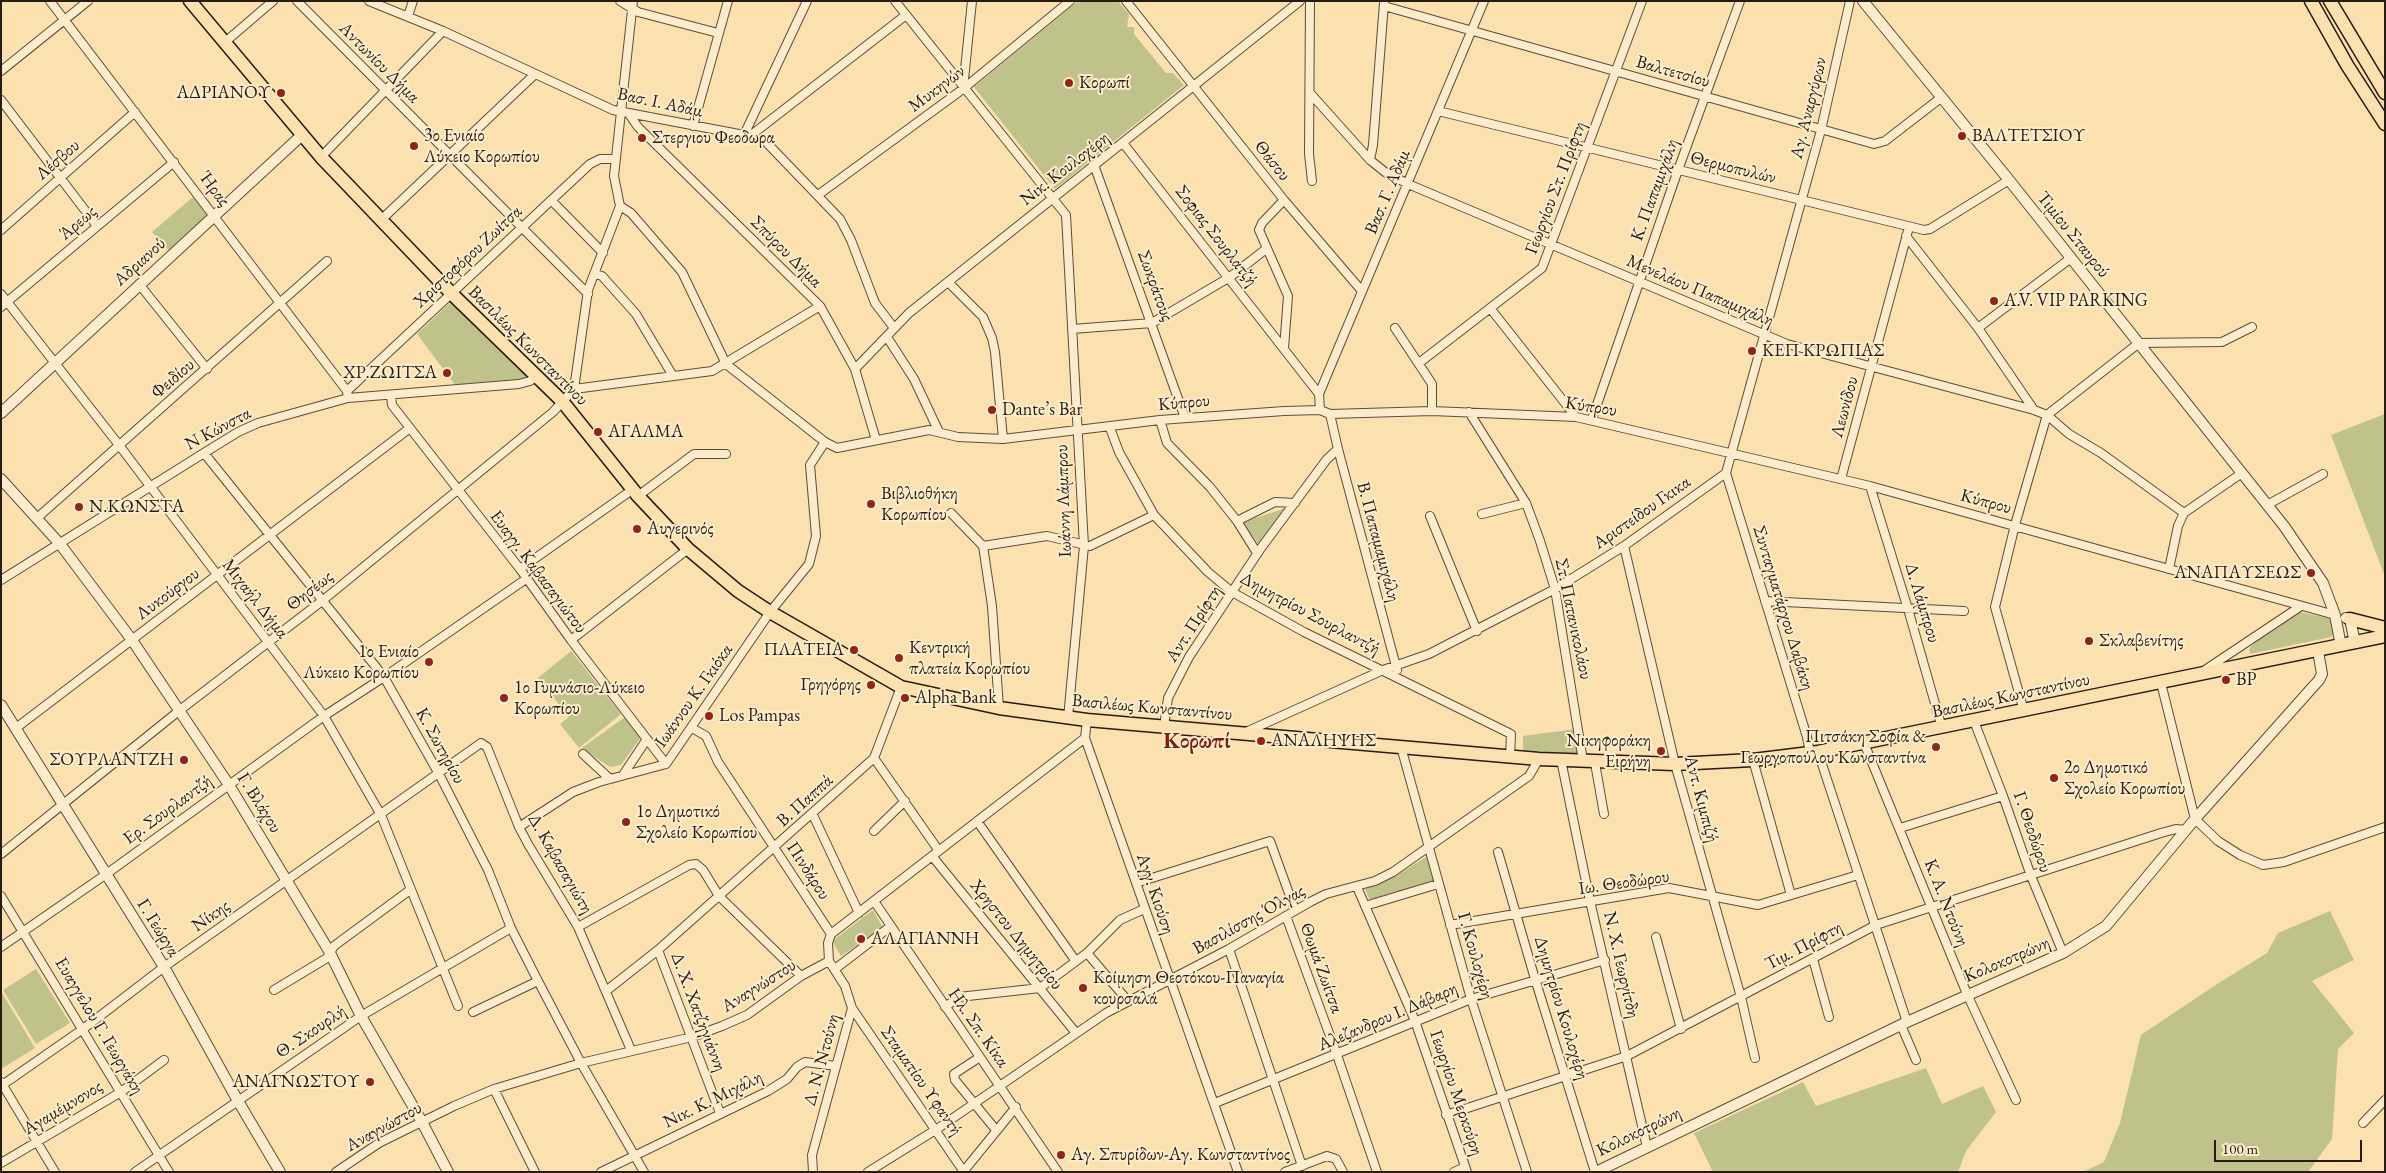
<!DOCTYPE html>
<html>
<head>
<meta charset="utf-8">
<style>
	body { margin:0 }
	#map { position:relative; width:2386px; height:1173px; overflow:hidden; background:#fce1b0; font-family:"EB Garamond",serif }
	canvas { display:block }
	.frame { position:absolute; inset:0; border:2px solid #261c12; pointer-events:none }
	.scale { position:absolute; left:2214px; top:1140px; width:148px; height:22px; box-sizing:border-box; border:2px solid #261c12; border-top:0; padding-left:6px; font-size:15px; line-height:18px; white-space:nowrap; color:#261c12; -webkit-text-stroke:4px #fdeccc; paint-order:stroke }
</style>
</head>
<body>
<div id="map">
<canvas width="2386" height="1173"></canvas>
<div class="frame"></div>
<div class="scale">100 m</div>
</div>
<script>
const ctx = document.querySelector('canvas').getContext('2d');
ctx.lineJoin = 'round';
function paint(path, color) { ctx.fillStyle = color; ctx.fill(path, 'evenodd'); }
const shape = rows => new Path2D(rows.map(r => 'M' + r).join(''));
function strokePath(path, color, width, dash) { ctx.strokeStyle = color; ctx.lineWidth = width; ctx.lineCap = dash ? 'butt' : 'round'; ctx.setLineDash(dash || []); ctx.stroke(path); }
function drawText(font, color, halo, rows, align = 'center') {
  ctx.font = font + ' "EB Garamond",serif'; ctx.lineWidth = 4; ctx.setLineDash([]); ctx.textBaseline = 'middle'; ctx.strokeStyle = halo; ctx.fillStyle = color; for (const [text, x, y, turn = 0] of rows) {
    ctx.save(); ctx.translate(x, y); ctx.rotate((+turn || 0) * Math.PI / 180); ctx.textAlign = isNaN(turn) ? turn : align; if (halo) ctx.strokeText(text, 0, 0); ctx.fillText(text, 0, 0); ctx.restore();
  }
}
const green = shape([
	[1078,1,1118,1,1129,14,1127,27,1134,27,1134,34,1166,73,1173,73,1184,85,1055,189,974,87],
	[193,197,208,216,170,252,152,232],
	[453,300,526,370,527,377,520,380,456,386,417,334],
	[2385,414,2385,574,2384,574,2331,435],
	[1292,506,1261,548,1243,522],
	[2300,612,2331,619,2334,633,2331,637,2250,654,2249,650,2256,640],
	[571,651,621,714,579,748,560,724,569,717,538,678],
	[625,717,641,737,621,765,610,767,586,751,579,750],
	[1576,729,1580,755,1523,750,1523,736],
	[1429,855,1438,884,1371,904,1365,888,1396,876],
	[873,910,883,928,841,956,832,941],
	[2330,911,2354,960,2312,981,2354,1033,2338,1049,2332,1139,2308,1172,2083,1172,2104,1162,2120,1123,2141,1035,2214,986,2267,953,2278,933],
	[36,969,70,1023,36,1044,3,990],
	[2,993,35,1048,1,1069,1,994],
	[1926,1068,1942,1104,1983,1086,1996,1112,1966,1151,1958,1172,1713,1172,1694,1133,1803,1082,1816,1106]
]);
const minor = shape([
	[50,1,347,391,348,398],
	[297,1,588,294],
	[369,1,443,31,613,110,744,135,765,141,840,219,851,240,875,303,894,328],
	[620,1,638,12,718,33],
	[895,1,1066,215,1084,546,1068,718],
	[1126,1,1284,200,1262,223,1259,230,1288,296,1284,348],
	[1310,1,1309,154,1312,181],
	[1384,6,1874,144,1885,141,1942,97],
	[408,16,413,1],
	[224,43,273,1],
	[1,71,88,1],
	[963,89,972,1],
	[1310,93,1370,160,1385,172,1408,184,1787,344,2034,410,2047,415,2069,434,2101,453,2184,513],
	[1,100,97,226],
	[1438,111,1924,230,1930,229,2009,180],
	[629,114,638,127,820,306,855,369,876,440],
	[693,126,728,1],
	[744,135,807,1],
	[750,136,906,15],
	[1123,143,1319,394,1320,410],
	[321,157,443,31],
	[1370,160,1373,145,1384,3],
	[1094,165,1185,418],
	[818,195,963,89,1070,1],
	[1284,200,1361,290],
	[552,201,603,253],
	[620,206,631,213,682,272,726,364,825,442,837,448,929,430,958,437,1003,439,1160,420,1284,411,1320,410,1330,414,1432,411,1576,417,1870,486,2335,615],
	[381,220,534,75],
	[1,230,135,112],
	[1906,236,1978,328,2034,410],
	[595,274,602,276,636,314,673,376],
	[948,282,983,317,992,338,995,352,1003,439],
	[139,284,207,369],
	[1,294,119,445,324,716,381,815,458,1006],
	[1,307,174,162],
	[1490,308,1576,417],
	[1395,328,1432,384,1432,411],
	[1978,328,2071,258],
	[1072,329,1152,323,1230,277,1266,249],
	[887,337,914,379,939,432],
	[1419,363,1542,268,1642,1],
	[855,369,909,313,1300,1],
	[574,389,588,290,620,206,614,176,633,1],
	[347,391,590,164,600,159,615,159],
	[1319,394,1484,1],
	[391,396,392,405,520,569,571,640,666,764],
	[1469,412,1526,503,1540,541,1555,589,1583,761],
	[1330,414,1338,449,1397,670],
	[2047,415,2139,343,2222,342,2252,327],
	[1592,419,1678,170,1740,1],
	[1160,420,1167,443,1210,487,1237,521,1257,553],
	[1110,428,1119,452,1154,515,1208,572,1232,592,1304,632,1511,734,1510,757],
	[204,453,384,677,439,774,488,870,511,928,538,981,581,1063,644,1172],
	[1726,473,1807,737,1810,753],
	[1841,479,1909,227],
	[1870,486,1908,609,1942,728],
	[638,496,694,454,726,454],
	[2267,505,2323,474],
	[951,513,983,546,992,606,999,708],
	[1482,514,1526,503],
	[1430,516,1477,631],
	[37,518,327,261],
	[1237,521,1275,502,1295,503],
	[983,546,1047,536,1090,546,1154,515],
	[1624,546,1675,764,1741,997,1755,1058],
	[520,569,632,490],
	[2169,569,2178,526,2184,513,2242,473],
	[1,580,204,453,238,432,258,423,348,398,519,384,530,381,537,376],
	[1765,601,1964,611],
	[571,640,688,549],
	[2205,670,2301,606],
	[2161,683,2195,819,2218,841,2240,855,2263,865,2284,862,2385,827],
	[2024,711,1995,607,2015,525,2047,415],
	[1974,721,2003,796,2031,876,2063,953],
	[1164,727,1168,698,1189,657,1261,548,1327,459,1338,449],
	[16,728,410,428],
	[692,728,706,736,718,762,831,934],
	[1246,732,1383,670,1429,654,1555,589,1624,546,1726,473,1821,130,1850,1],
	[1085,738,1238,1172],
	[1864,743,1967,994,2016,1100],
	[1401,747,1471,999,1527,1172],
	[1818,752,1907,1022],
	[583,754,610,779],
	[874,758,939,851],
	[1561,760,1590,901,1647,1147],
	[1753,760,1791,895],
	[1595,763,1604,814],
	[623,775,647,739],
	[813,815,859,913],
	[977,821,1075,960],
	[519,827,573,792,599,782,666,764,770,612,809,564,816,536,810,465,825,442],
	[1900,828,2003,796],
	[874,831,905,801],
	[1498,852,1535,979,1595,1172],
	[1,854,180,710,322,601,553,412,574,389,712,371,820,306],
	[932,856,1076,1033],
	[1136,883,1270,841,1295,910],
	[1357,887,1415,1021,1467,1172],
	[1,896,169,1172],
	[874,901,1058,1172],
	[1365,906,1438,884],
	[1286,916,1337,1055,1377,1172],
	[1450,925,1669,888,1758,905,1858,875],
	[578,927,689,865,696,864,703,870,719,896,801,976],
	[1656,937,1681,1029],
	[1,947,105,875,324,716,384,677,526,579],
	[1229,949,1302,1166],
	[658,950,720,1113],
	[1087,953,1128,1001],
	[1813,959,1829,1017],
	[829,961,828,943,831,934,1085,738,1087,720],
	[835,969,891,926],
	[274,990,327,958,334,946,410,890],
	[606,991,658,950,874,758,901,687],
	[945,1007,959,997,1040,988,1087,953,1120,920,1144,909],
	[852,1008,964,1172],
	[473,1012,538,981],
	[1901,1025,1916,1060],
	[980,1057,954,1074,955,1080,996,1130],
	[1,1082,55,1172],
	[1,1086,83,1029,164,967,481,743,487,747,519,827,528,844,578,927,631,1050],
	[494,1089,535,1172],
	[1215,1103,1471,999,1605,960],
	[1446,1115,1627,1056,1876,925,2161,833,2176,829,2186,830],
	[2363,1123,2385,1100],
	[1,1163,121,1092,164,1060],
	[135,1172,361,1016,511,928],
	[336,1172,379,1143,454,1106,494,1089,581,1063,692,1037,722,1026,747,1015,801,976,829,961],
	[601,1172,768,1091,787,1079,797,1067,805,1062,836,1066],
	[813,1172,812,1155,852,1008,845,986,829,961],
	[868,1172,937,1129,1106,1013,1229,949,1310,902,1326,894,1375,881,1393,872,1529,776,1539,759],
	[963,1172,1016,1107],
	[1285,1172,1327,1156,1336,1159,1343,1172],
	[1454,1172,1465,1167]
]);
const tertiary = shape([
	[1863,1,2009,180,2284,526,2323,583,2335,615,2341,646],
	[1,413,302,135],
	[1,479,60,544,132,640,229,785,329,951,361,1016,422,1122,448,1172],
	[2346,618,2350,619,2355,643],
	[1,705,164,967,238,1101,280,1172],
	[1596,1172,1907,1022,2063,953,2106,926,2195,819,2319,680,2322,674,2318,651]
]);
const primary = shape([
	[190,1,321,157,452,294,562,401,638,496,688,549,738,591,770,612,901,687,999,708,1087,720,1539,759,1675,764,1753,760,1818,752,2385,636],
	[2311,1,2347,65,2385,124],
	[2330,1,2385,93],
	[2350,619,2385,628]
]);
const markers = [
	[1069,83,5,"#8f2418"],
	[281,93,5,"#8f2418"],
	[1962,136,5,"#8f2418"],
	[642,138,5,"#8f2418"],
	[414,146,5,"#8f2418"],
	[1994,301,5,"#8f2418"],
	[1752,351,5,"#8f2418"],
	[447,373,5,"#8f2418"],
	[992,410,5,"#8f2418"],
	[598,432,5,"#8f2418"],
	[871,504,5,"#8f2418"],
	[79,507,5,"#8f2418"],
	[637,529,5,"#8f2418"],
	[2311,573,5,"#8f2418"],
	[2089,641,5,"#8f2418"],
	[854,650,5,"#8f2418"],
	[899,658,5,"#8f2418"],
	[429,662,5,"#8f2418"],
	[2226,680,5,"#8f2418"],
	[871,685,5,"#8f2418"],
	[504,698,5,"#8f2418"],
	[905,698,5,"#8f2418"],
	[709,716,5,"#8f2418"],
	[1261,741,5,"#8f2418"],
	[1936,747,5,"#8f2418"],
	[1661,751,5,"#8f2418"],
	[184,760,5,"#8f2418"],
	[2054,778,5,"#8f2418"],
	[626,822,5,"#8f2418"],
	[861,939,5,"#8f2418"],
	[1083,988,5,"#8f2418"],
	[370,1082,5,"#8f2418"],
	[1061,1155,5,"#8f2418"]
];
const streetNames = [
	["Αντωνίου Δήμα",379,63,45],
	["Βαλτετσίου",1673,72,16],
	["Μυκηνών",937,89,-37],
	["Βασ. Ι. Αδάμ",660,103,12],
	["Αγ. Αναργύρων",1809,108,-76],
	["Λέσβου",58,160,-41],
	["Θάσου",1272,161,51],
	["Θερμοπυλών",1733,168,14],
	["Νικ. Κουλοχέρη",1065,169,-38],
	["Γεωργίου Στ. Πρίφτη",1556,188,-69],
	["Ήρας",214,189,53],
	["Κ. Παπαμιχάλη",1655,190,-70],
	["Βασ. Γ. Αδάμ",1388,192,-67],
	["Άρεως",78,223,-40],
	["Τιμίου Σταυρού",2073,235,51],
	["Σοφιας Σουρλατζή",1216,236,52],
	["Σπύρου Δήμα",786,252,45],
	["Χριστοφόρου Ζωίτσα",468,257,-43],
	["Αδριανού",140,262,-42],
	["Σωκράτους",1155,286,70],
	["Μενελάου Παπαμιχάλη",1700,291,23],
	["Βασιλέως Κωνσταντίνου",528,346,45],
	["Φειδίου",173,379,-41],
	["Κύπρου",1184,403,-5],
	["Κύπρου",1591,407,9],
	["Λεωνίδου",1845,407,-75],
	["Ν Κώνστα",218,429,-28],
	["Ιωάννη Λάμπρου",1064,501,-92],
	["Κύπρου",1986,502,15],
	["Αριστείδου Γκικα",1642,513,-35],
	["Β. Παπαμαμιχάλη",1378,542,75],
	["Ευαγγ. Καβασαγιώτου",538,572,53],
	["Θησέως",310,591,-38],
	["Λυκούργου",168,594,-37],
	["Μιχαήλ Δήμα",255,599,52],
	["Δ. Λάμπρου",1922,603,73],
	["Συνταγματάρχου Δαβάκη",1783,608,73],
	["Δημητρίου Σουρλαντζή",1310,614,28],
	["Στ. Πατανικολάου",1573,619,78],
	["Αντ. Πρίφτη",1194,624,-57],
	["Ιωάννου Κ. Γκιόκα",694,696,-55],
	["Βασιλέως Κωνσταντίνου",2011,696,-12],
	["Βασιλέως Κωνσταντίνου",1152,708,5],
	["Κ. Σωτηρίου",440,746,61],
	["Αντ. Κιμπιζή",1701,799,75],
	["Β. Παππά",805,801,-42],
	["Γ. Βλάχου",259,803,58],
	["Ερ. Σουρλαντζή",168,810,-36],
	["Γ. Θεοδώρου",2032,832,71],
	["Δ. Καβασαγιώτη",560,864,60],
	["Πινδάρου",808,871,57],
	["Ιω. Θεοδώρου",1624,883,-8],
	["Αγγ. Κιούση",1155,894,71],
	["Κ. Α. Ντούνη",1946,903,68],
	["Νίκης",211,916,-35],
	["Βασιλίσσης Όλγας",1249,920,-29],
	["Γ. Γεώργα",158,928,58],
	["Χρηστου Δημητρίου",1016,935,51],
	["Τιμ. Πρίφτη",1804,946,-28],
	["Γ. Κουλοχέρη",1475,956,74],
	["Κολοκοτρώνη",2007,960,-23],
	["Ν. Χ. Γεωργίτδη",1621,965,77],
	["Θωμά Ζωίτσα",1321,968,70],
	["Αναγνώστου",759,986,-32],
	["Δημητρίου Κουλοχέρη",1561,1008,73],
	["Δ. Χ. Χατζηγιάννη",698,1012,69],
	["Αλεζανδρου Ι. Δάβαρη",1388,1017,-23],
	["Ευαγγελου Γ. Γεωργάκη",99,1026,59],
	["Ηλ. Σπ. Κίκα",978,1028,55],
	["Θ. Σκουρλή",311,1032,-34],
	["Δ. Ν. Ντούνη",822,1060,-75],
	["Σταματίου Υφαντή",921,1081,55],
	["Γεωργίου Μερκούρη",1456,1093,71],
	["Νικ. Κ. Μιχάλη",713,1100,-26],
	["Αγαμέμνονος",63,1108,-31],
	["Αναγνώστου",384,1127,-29],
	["Κολοκοτρώνη",1639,1132,-26]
];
const poiNames = [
	["Κορωπί",1079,83],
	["ΑΔΡΙΑΝΟΥ",271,93,"right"],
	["3ο Ενιαίο",424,136],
	["Λύκειο Κορωπίου",424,157],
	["ΒΑΛΤΕΤΣΙΟΥ",1972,136],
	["Στεργιου Φεοδωρα",652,138],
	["A.V. VIP PARKING",2004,301],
	["ΚΕΠ ΚΡΩΠΙΑΣ",1762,351],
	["ΧΡ.ΖΩΙΤΣΑ",437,373,"right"],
	["Dante’s Bar",1002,410],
	["ΑΓΑΛΜΑ",608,432],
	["Βιβλιοθήκη",881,494],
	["Κορωπίου",881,515],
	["Ν.ΚΩΝΣΤΑ",89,507],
	["Αυγερινός",647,529],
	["ΑΝΑΠΑΥΣΕΩΣ",2301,573,"right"],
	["Σκλαβενίτης",2099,641],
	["Κεντρική",909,648],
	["πλατεία Κορωπίου",909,669],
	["ΠΛΑΤΕΙΑ",844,650,"right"],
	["1ο Ενιαίο",419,652,"right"],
	["Λύκειο Κορωπίου",419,673,"right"],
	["BP",2236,680],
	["Γρηγόρης",861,685,"right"],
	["1ο Γυμνάσιο-Λύκειο",514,688],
	["Κορωπίου",514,709],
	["Alpha Bank",915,698],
	["Los Pampas",719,716],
	["Πιτσάκη Σοφία &",1926,737,"right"],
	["Γεωργοπούλου Κωνσταντίνα",1926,758,"right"],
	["ΑΝΑΛΗΨΗΣ",1271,741],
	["Νικηφοράκη",1651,741,"right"],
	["Ειρήνη",1651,762,"right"],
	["ΣΟΥΡΛΑΝΤΖΗ",174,760,"right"],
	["2ο Δημοτικό",2064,768],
	["Σχολείο Κορωπίου",2064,789],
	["1ο Δημοτικό",636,812],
	["Σχολείο Κορωπίου",636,833],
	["ΑΛΑΓΙΑΝΝΗ",871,939],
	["Κοίμηση Θεοτόκου-Παναγία",1093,978],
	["κουρσαλά",1093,999],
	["ΑΝΑΓΝΩΣΤΟΥ",360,1082,"right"],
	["Αγ. Σπυρίδων-Αγ. Κωνσταντίνος",1071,1155]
];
const districtNames = [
	["Κορωπί",1197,742]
];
paint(green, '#c0c28b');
strokePath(minor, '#5c4d3a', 10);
strokePath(tertiary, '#5c4d3a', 12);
strokePath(primary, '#261c12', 15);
strokePath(minor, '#fdeccc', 8);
strokePath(tertiary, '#fdeccc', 10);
strokePath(primary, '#fce1b0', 12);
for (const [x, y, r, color] of markers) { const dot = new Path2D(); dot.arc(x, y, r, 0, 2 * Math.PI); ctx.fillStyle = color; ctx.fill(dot); strokePath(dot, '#fdeccc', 2); }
drawText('18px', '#261c12', '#fdeccc', streetNames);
drawText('18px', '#261c12', '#fdeccc', poiNames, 'left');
drawText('bold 22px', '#7a1f14', '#fdeccc', districtNames);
</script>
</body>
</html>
